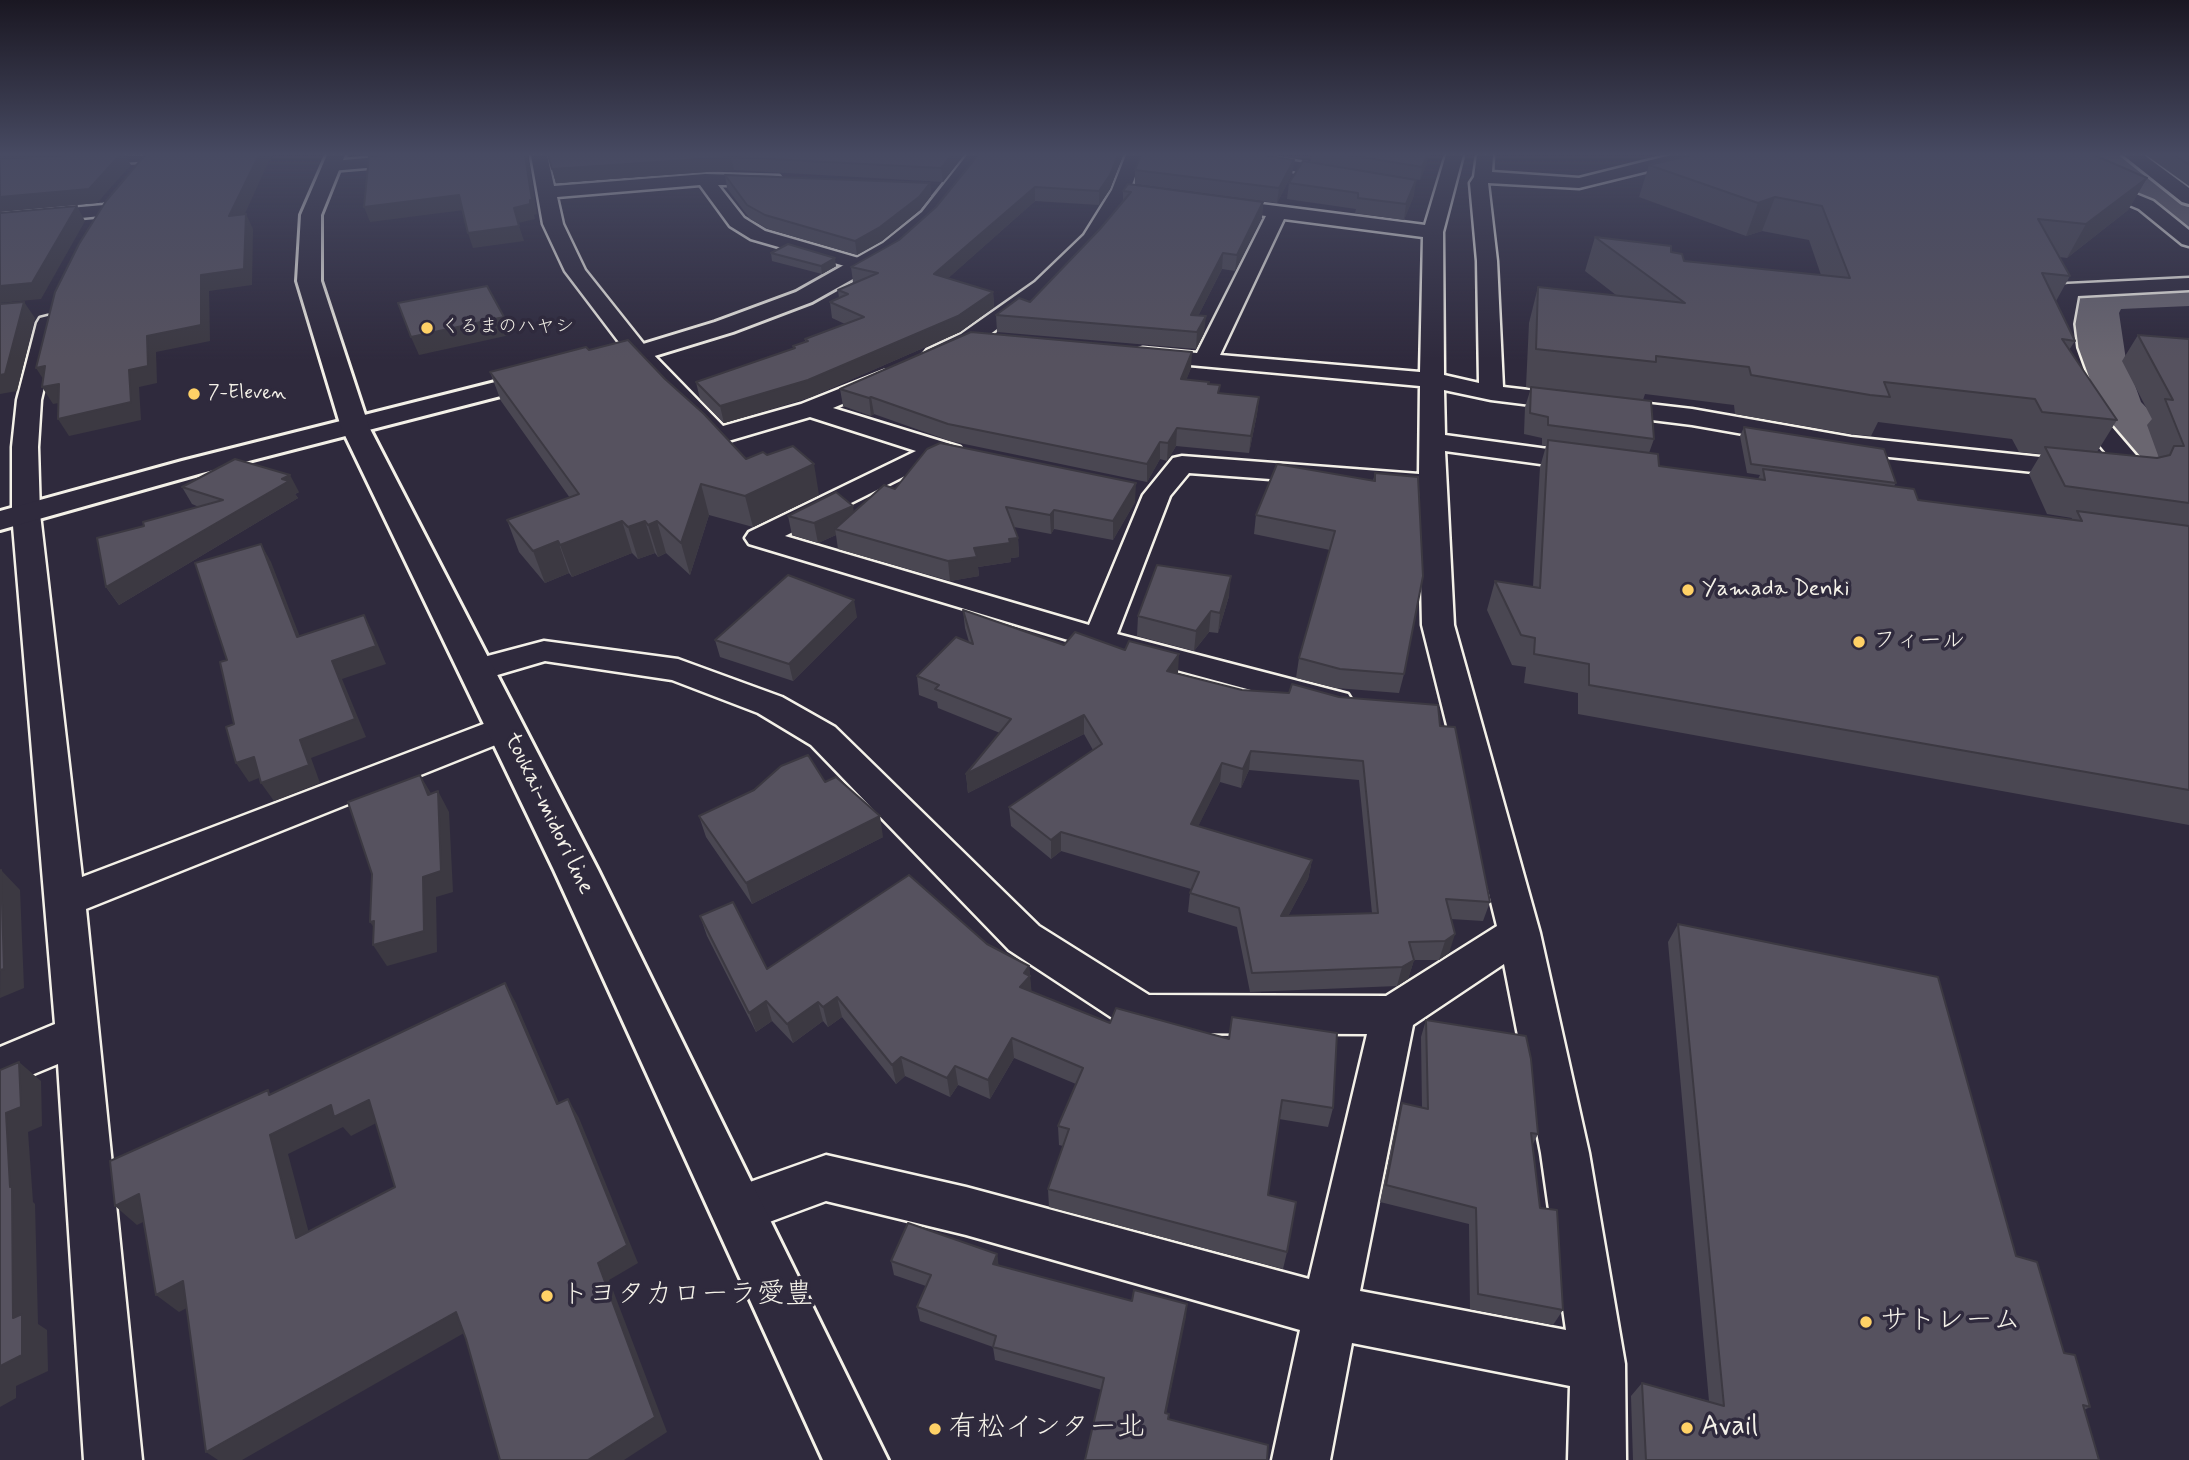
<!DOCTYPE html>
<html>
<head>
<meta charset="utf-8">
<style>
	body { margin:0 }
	canvas { display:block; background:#2f2a3d }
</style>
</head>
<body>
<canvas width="2189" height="1460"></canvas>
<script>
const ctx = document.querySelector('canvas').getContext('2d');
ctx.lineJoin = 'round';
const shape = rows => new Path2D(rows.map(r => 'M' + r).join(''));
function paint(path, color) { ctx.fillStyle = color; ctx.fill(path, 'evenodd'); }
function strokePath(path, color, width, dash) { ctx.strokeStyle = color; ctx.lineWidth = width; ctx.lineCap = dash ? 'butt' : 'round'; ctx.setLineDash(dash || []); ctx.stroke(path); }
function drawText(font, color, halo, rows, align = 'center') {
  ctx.font = font + ' Mynerve,"Klee One",sans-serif'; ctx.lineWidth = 7; ctx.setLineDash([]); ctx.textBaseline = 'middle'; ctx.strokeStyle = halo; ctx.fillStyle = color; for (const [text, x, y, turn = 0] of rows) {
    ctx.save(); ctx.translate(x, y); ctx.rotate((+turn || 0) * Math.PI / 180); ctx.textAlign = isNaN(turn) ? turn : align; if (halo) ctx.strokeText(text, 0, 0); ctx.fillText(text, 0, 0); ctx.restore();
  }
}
const river = shape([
	[2092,155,2134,155,2189,201,2189,235,2174,231,2092,155],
	[2189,278,2189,306,2121,309,2119,313,2126,360,2141,402,2189,452,2189,505,2168,500,2089,407,2074,360,2071,313,2085,286,2102,282,2189,278]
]);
const minor = shape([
	[92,155,160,156,151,161,0,171,0,161,92,155],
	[402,155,469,155,460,160,331,171,322,166,331,161,402,155],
	[531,155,547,155,554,186,705,174,779,176,782,180,779,184,773,185,718,185,744,218,765,231,869,261,872,265,869,269,855,269,751,239,730,226,700,185,557,197,563,224,585,270,647,348,723,426,801,404,884,371,892,373,896,378,892,383,833,408,960,447,964,453,960,459,951,461,941,458,785,536,1089,625,1143,495,1173,458,1182,456,1419,474,1420,386,1135,360,1131,355,1135,350,1143,348,1197,353,1266,216,1207,208,1205,204,1207,200,1214,198,1425,225,1446,155,1463,155,1443,232,1444,375,1479,383,1477,261,1470,183,1474,177,1477,155,1493,155,1492,172,1579,178,1671,155,1699,155,1697,159,1579,188,1488,183,1497,261,1503,387,1692,409,1851,437,2116,465,2074,414,2052,348,2051,324,2057,290,2060,285,2068,284,2189,278,2189,290,2078,296,2073,324,2076,348,2099,412,2153,475,2149,481,2139,483,1851,453,1692,425,1491,400,1444,390,1445,435,1592,455,1601,457,1605,463,1601,469,1592,471,1445,451,1454,625,1540,933,1589,1153,1625,1364,1626,1460,1568,1460,1570,1386,1352,1343,1330,1460,1272,1460,1300,1330,966,1235,826,1201,737,1234,719,1227,712,1210,719,1193,826,1155,966,1187,1309,1279,1367,1034,1142,1033,1126,1027,1009,950,811,745,758,713,672,680,545,661,477,681,465,678,460,670,465,662,544,641,678,659,782,697,835,727,1039,926,1149,995,1386,996,1497,926,1422,625,1419,490,1189,473,1170,496,1117,634,1348,694,1353,702,1348,710,1336,713,1088,646,749,544,745,538,749,532,916,451,810,417,718,444,709,441,631,358,565,271,543,224,531,155],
	[1284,219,1423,237,1420,372,1220,355,1284,219],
	[1504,964,1541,1153,1566,1330,1360,1291,1413,1025,1504,964],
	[1126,155,1143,155,1130,190,1098,243,1049,290,977,344,943,360,927,360,923,355,927,350,961,334,1035,282,1084,235,1112,190,1126,155],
	[1220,155,1258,155,1346,170,1355,175,1346,180,1229,160,1220,155],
	[2017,155,2040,155,2153,201,2189,230,2189,246,2182,244,2139,209,2020,159,2017,155],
	[104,205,113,211,111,215,0,226,0,214,104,205],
	[48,316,56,318,59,323,41,400,38,447,40,514,82,877,494,720,506,716,518,720,523,728,518,736,86,909,142,1460,84,1460,58,1064,0,1088,0,1047,55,1024,12,514,12,447,17,400,37,323,40,318,48,316]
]);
const tertiary = shape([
	[967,155,986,155,936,220,899,253,812,302,733,332,648,358,202,473,0,530,0,511,182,461,630,348,715,322,796,292,883,243,922,212,967,155],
	[2123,155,2144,155,2189,188,2189,204,2182,202,2123,155]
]);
const secondary = shape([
	[327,155,345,155,321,215,321,281,369,427,598,870,888,1460,823,1460,554,870,341,427,297,281,301,215,327,155]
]);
const wall = shape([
	[548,155,964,155,943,182,734,170,556,183],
	[978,155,1123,155,1110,189,1099,205,1035,201,948,278,993,292,994,307,960,332,811,397,724,423,700,399,696,382,793,349,793,346,805,342,805,339,845,324,832,318,830,302,839,298,838,290,856,283,853,282,851,267,899,240,936,207],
	[1311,155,1428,155,1426,166,1420,180,1310,162],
	[2146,155,2189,155,2189,186],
	[1294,160,1292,174,1277,203,1135,184,1135,170],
	[1649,165,2147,178,2128,210,2067,258,2060,257,2070,276,2056,301,2075,341,2069,350,2117,420,2097,452,2159,458,2147,425,2152,419,2122,361,2138,335,2189,339,2189,825,1578,714,1578,693,1524,683,1526,667,1512,665,1487,610,1495,581,1533,587,1540,467,1546,446,1542,445,1542,438,1524,434,1525,407,1531,388,1526,387,1529,323,1538,287,1616,295,1585,271,1595,237,1671,252,1684,261,1821,275,1809,240,1762,231,1746,236,1639,197],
	[1645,394,1734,405,1735,414,1851,434,1871,436,1878,422,2012,439,2019,452,2041,454,2029,474,2047,514,2072,518,2071,520,1918,500,1894,486,1896,483,1744,427,1740,436,1747,473,1760,475,1758,479,1659,466,1649,453,1654,439,1643,400],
	[725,175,930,183,931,196,920,210,882,241,857,255,768,229,750,219,727,188],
	[1289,183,1414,195,1404,220,1355,213,1356,209,1287,199],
	[1123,191,1263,202,1262,217,1235,271,1222,269,1198,316,1204,333,1196,349,997,332,996,315,1030,302,1100,229,1123,201],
	[771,253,836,266,822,274,772,261],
	[589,350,665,379,746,459,819,495,753,527,709,515,690,575,666,553,658,557,655,553,638,559,632,553,572,577,569,573,545,583,519,552,507,520,570,498,501,401,490,372],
	[1191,368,1186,380,1209,384,1219,393,1259,397,1257,414,1249,453,1176,446,1167,461,1160,459,1147,482,950,441,874,414,871,416,843,406,840,389],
	[1375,473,1404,674,1399,693,1336,688,1296,678,1299,658,1330,550,1254,534,1256,515,1373,481],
	[182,487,299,492,295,494,298,498,119,605,106,587,144,526,199,507,192,504],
	[895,489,1135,502,1113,540,1054,529,1051,534,1014,527,1018,538,1019,557,1011,558,1011,562,978,567,979,576,950,581,838,549,836,535,818,543,792,535,788,516,854,512],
	[1229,596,1218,633,1209,632,1194,651,1137,636,1138,616],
	[963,610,1064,645,1242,690,1440,726,1490,902,1483,921,1451,919,1449,953,1439,960,1414,960,1408,979,1397,986,1250,992,1237,927,1188,912,1190,893,1191,889,1061,851,1051,859,1011,826,1009,807,1093,750,1084,734,968,793,966,774,1000,733,938,708,937,702,919,695,917,676,969,642,965,628],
	[1249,770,1359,780,1372,913,1288,916,1308,879,1312,860,1198,826,1220,782,1241,788],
	[857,617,793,681,720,657,715,640],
	[699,816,883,837,752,904,706,837],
	[700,916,767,969,987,944,1029,966,1031,991,1110,1023,1333,1108,1328,1127,1279,1119,1268,1195,1287,1252,1283,1269,1049,1207,1048,1189,1063,1146,1059,1145,1058,1126,1076,1084,1014,1058,990,1099,958,1085,950,1097,905,1076,896,1084,842,1017,828,1027,823,1021,793,1043,772,1021,756,1032,707,936],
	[1678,924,2016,1256,2090,1407,2084,1410,2099,1460,1633,1460,1631,1396,1642,1383,1709,1401,1668,942],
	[1426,1020,1538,1134,1532,1146,1540,1208,1563,1310,1553,1325,1470,1309,1469,1224,1380,1202,1397,1120,1402,1103,1422,1108,1421,1037],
	[997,1254,998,1265,1186,1317,1085,1460,1102,1390,995,1360,993,1347,920,1321,917,1307,926,1286,894,1275,891,1261]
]);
const shadedWall = shape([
	[0,155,59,155,0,159],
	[120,155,125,155,131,165,97,203,0,212,0,197],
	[259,155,273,155,268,163,237,231,229,216],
	[525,155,528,155,537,214,534,215,535,219,518,223,524,241,473,248,468,233,514,208],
	[952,155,964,155,943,182,941,168],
	[1118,155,1123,155,1110,189,1099,205,1099,191],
	[1428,155,1426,166,1420,180,1422,167],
	[731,157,734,170,556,183,552,169],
	[1294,160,1292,174,1277,203,1279,188],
	[2147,178,2128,210,2067,258,2086,224],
	[1416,180,1414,195,1404,220,1406,204],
	[930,183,931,196,920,210,882,241,857,255,855,241],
	[1035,187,1035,201,935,290,934,274],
	[459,195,464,210,370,222,364,207],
	[1775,197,1762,231,1746,236,1758,203],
	[1263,202,1262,217,1235,271,1237,255],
	[77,206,85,221,41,299,0,303,0,286],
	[246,214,253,229,252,285,209,291,210,341,156,352,157,383,139,387,141,420,69,436,58,419,129,370,147,336,201,275],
	[1223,253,1222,269,1190,332,1191,315],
	[835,258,836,266,822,274,821,266],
	[993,292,994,307,960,332,811,397,724,423,720,406],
	[24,302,35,318,17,391,0,394,0,375],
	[1206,316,1204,333,1196,349,1197,332],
	[504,317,510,335,419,355,411,337],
	[1192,352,1191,368,1180,396,1181,379],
	[45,366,47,385,36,368],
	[59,384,69,401,53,404,42,387],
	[871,397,874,414,871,416,869,398],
	[1259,397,1257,414,1249,453,1251,436],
	[1177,428,1176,446,1167,461,1168,443],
	[1160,442,1160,459,1147,482,1147,464],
	[814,464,819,495,753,527,745,496],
	[290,475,299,492,295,494,298,498,119,605,106,587],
	[1136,483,1135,502,1113,540,1113,521],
	[701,484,709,515,690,575,681,543],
	[853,506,856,526,835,529,836,535,818,543,814,523],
	[1054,510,1054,529,1051,534,1050,515],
	[622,521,632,553,572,577,560,545],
	[645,521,655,553,638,559,628,527],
	[657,521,666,553,658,557,648,525],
	[1018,538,1019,557,1011,558,1011,562,978,567,979,576,950,581,948,561,974,548],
	[558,541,569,573,545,583,533,551],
	[261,544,271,562,307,655,297,637],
	[1231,576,1229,596,1218,633,1220,613],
	[854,600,857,617,793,681,789,664],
	[1211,611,1209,632,1194,651,1196,631],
	[364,615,373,633,386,664,342,679,366,737,311,758,320,783,274,801,261,783,300,740,332,661],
	[1179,654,1178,673,1166,690,1167,671],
	[1084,715,1084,734,968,793,966,774],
	[1251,751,1249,770,1241,788,1243,769],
	[254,757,266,775,249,782,236,763],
	[1222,763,1220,782,1190,843,1191,824],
	[420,775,432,795,438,791,449,812,453,892,436,897,437,952,387,966,373,945,384,942,370,922,423,877,428,795],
	[880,816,883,837,752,904,746,883],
	[1061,832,1061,851,1051,859,1051,840],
	[1312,860,1308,879,1278,935,1281,916],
	[1,870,20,890,24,988,0,998],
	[1455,934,1449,953,1439,960,1445,941],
	[1414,960,1408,979,1397,986,1402,967],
	[1029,966,1032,996,1020,987,1024,973],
	[505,983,516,1003,568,1124,557,1104],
	[837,997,842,1017,828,1027,823,1007],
	[766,1001,772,1021,756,1032,749,1013],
	[818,1002,823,1021,793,1043,787,1024],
	[1012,1038,1014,1058,990,1099,988,1080],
	[901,1057,905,1076,896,1084,892,1065],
	[19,1062,41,1081,42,1126,28,1132,33,1202,35,1204,38,1324,47,1330,48,1371,16,1386,16,1398,0,1407,0,1366,13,1318,10,1187,6,1113],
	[955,1066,958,1085,950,1097,947,1078],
	[568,1099,579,1118,638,1263,609,1280,667,1432,624,1460,588,1460,598,1263],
	[369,1100,384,1119,351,1136,343,1127,288,1154,315,1256,296,1238,270,1135,331,1105],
	[139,1194,161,1213,137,1225,115,1206],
	[997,1254,999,1268,993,1264],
	[183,1281,204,1299,179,1312,156,1295],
	[1187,1304,1186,1317,1164,1425,1165,1413],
	[456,1312,471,1329,242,1460,218,1460,206,1452]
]);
const building = shape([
	[69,155,120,155,89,189,0,197,0,159,69,155],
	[145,155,259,155,229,216,246,214,244,269,201,275,201,325,147,336,148,366,129,370,131,402,58,419,59,384,42,387,45,366,36,368,55,292,79,244,106,201,145,155],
	[388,155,525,155,532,200,530,200,530,204,514,208,519,226,468,233,459,195,364,207,369,156,388,155],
	[548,155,952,155,941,168,731,157,552,169,548,155],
	[978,155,1118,155,1110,175,1099,191,1035,187,934,274,993,292,958,316,808,380,720,406,696,382,795,348,793,346,808,341,805,339,864,317,830,302,848,294,838,290,878,273,851,267,899,240,936,207,978,155],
	[1141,155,1264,155,1294,160,1279,188,1135,170,1141,155],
	[1349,155,1427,155,1422,167,1349,155],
	[1692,155,2094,155,2147,178,2086,224,2038,219,2070,276,2042,273,2075,341,2062,339,2117,420,2042,412,2035,399,1884,382,1890,397,1870,395,1751,375,1749,367,1656,356,1656,362,1536,349,1538,287,1685,303,1595,237,1671,246,1671,252,1682,254,1684,261,1850,278,1822,206,1775,197,1758,203,1649,165,1692,155],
	[2175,155,2189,155,2189,165,2175,155],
	[1303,161,1416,180,1406,204,1358,198,1358,193,1289,183,1303,161],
	[725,175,930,183,919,197,880,227,855,241,765,215,747,205,725,175],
	[1128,184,1263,202,1237,255,1223,253,1191,315,1206,316,1197,332,996,315,1019,298,1030,302,1100,229,1131,192,1123,191,1128,184],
	[77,206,32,283,0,286,0,213,77,206],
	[788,244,835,258,821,266,771,253,788,244],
	[487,286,504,317,411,337,398,303,487,286],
	[24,302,5,374,0,375,0,304,24,302],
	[971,332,1192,352,1181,379,1209,382,1208,384,1220,385,1218,393,1259,397,1251,436,1177,428,1168,443,1160,442,1147,464,948,424,871,397,869,398,840,389,971,332],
	[2138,335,2189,339,2189,503,2065,486,2045,447,2157,458,2170,455,2174,446,2184,446,2165,399,2173,400,2138,335],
	[628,340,665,379,704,414,746,459,763,452,767,455,793,446,814,464,745,496,701,484,681,543,657,521,648,525,645,521,628,527,622,521,560,545,558,541,533,551,507,520,579,494,490,372,586,347,589,350,628,340],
	[1531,387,1651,401,1654,439,1548,425,1548,417,1530,413,1531,387],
	[1744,427,1884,449,1896,483,1751,464,1744,427],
	[1548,440,1658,454,1659,466,1765,480,1763,469,1914,489,1918,500,2082,521,2077,511,2189,526,2189,790,1589,685,1589,664,1534,654,1535,638,1521,635,1495,581,1540,588,1548,440],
	[940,443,1136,483,1113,521,1054,510,1050,515,1006,507,1018,538,1009,539,1010,543,974,548,977,557,948,561,835,529,884,485,895,489,927,449,940,443],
	[235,459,290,475,282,479,289,481,106,587,97,538,144,526,143,522,223,500,182,487,235,459],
	[1277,464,1375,481,1375,473,1418,477,1423,576,1404,674,1340,669,1299,658,1335,531,1256,515,1277,464],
	[836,492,853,506,814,523,788,516,836,492],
	[261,544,297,637,364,615,376,646,332,661,355,719,300,740,309,765,261,783,254,757,236,763,226,727,234,724,220,662,227,660,195,563,261,544],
	[1157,565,1231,576,1220,613,1211,611,1196,631,1138,616,1157,565],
	[788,575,854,600,789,664,715,640,788,575],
	[963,610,1064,645,1075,632,1125,650,1129,641,1179,654,1167,671,1242,690,1289,693,1292,684,1339,697,1438,705,1440,726,1455,727,1490,902,1446,899,1455,934,1445,941,1409,942,1414,960,1402,967,1252,973,1239,908,1190,893,1199,872,1061,832,1051,840,1009,807,1102,744,1084,715,966,774,1011,719,935,689,939,685,917,676,956,637,973,644,963,610],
	[1251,751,1363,761,1378,913,1281,916,1312,860,1191,824,1222,763,1243,769,1251,751],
	[808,755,825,782,836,777,880,816,746,883,699,816,754,790,781,766,808,755],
	[420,775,428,795,438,791,441,871,423,877,424,931,373,945,374,921,370,922,372,874,348,802,420,775],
	[1,870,4,969,0,970,0,871,1,870],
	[909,875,987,944,1029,966,1024,973,1030,976,1020,987,1110,1023,1116,1008,1229,1039,1232,1017,1337,1033,1333,1108,1282,1100,1268,1195,1296,1202,1287,1252,1048,1189,1069,1129,1058,1126,1083,1068,1012,1038,988,1080,955,1066,947,1078,901,1057,892,1065,837,997,823,1007,818,1002,787,1024,766,1001,749,1013,700,916,733,902,767,969,909,875],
	[1678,924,1938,977,2016,1256,2037,1262,2064,1353,2075,1355,2090,1407,2083,1405,2099,1460,1646,1460,1642,1383,1724,1406,1678,924],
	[505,983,557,1104,568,1099,627,1245,598,1263,655,1417,588,1460,500,1460,466,1339,456,1312,206,1452,183,1281,156,1295,139,1194,115,1206,110,1161,268,1090,269,1095,505,983],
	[369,1100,395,1187,296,1238,270,1135,331,1105,334,1117,369,1100],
	[1426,1020,1526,1036,1531,1059,1538,1134,1531,1133,1540,1208,1557,1210,1563,1310,1478,1294,1476,1208,1386,1185,1402,1103,1428,1109,1426,1020],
	[19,1062,21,1107,6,1113,10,1187,12,1186,13,1318,22,1314,22,1355,0,1366,0,1070,19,1062],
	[908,1223,997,1254,993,1264,1132,1301,1134,1290,1187,1304,1165,1413,1169,1414,1168,1419,1268,1445,1267,1460,1085,1460,1104,1378,993,1347,996,1336,917,1307,931,1275,891,1261,908,1223]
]);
const markers = [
	[427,328,7,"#ffd166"],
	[194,394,7,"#ffd166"],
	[1688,590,7,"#ffd166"],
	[1859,642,7,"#ffd166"],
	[547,1296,7,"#ffd166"],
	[1866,1322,7,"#ffd166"],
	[1687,1428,7,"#ffd166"],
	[935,1429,7,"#ffd166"]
];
const farPoinames = [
	["くるまのハヤシ",441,328],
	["7-Eleven",208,394]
];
const poiNames = [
	["Yamada Denki",1702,590],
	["フィール",1873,642]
];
const streetNames = [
	["toukai-midori line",548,814,64]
];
const nearPoinames = [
	["トヨタカローラ愛豊",561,1296],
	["サトレーム",1880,1322],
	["Avail",1701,1428],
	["有松インター北",949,1429]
];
paint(river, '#6a6670');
strokePath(minor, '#f4f1e8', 5);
strokePath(tertiary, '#f4f1e8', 6);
strokePath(secondary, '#f4f1e8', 6);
paint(minor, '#2f2a3d');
paint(tertiary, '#2f2a3d');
paint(secondary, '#2f2a3d');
paint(wall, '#4a4752');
paint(shadedWall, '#3c3942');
paint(building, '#56525f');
strokePath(building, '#3c3942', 2);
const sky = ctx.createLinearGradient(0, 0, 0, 359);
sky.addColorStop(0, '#1a1722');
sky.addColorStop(0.43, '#474a62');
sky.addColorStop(1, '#474a6200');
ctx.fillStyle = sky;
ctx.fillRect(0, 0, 2189, 359);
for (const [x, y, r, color] of markers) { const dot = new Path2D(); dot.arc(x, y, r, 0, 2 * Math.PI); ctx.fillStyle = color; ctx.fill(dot); strokePath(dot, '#2f2a3d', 2.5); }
drawText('19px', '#f4f1e8', '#2f2a3d', farPoinames, 'left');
drawText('23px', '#f4f1e8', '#2f2a3d', poiNames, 'left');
drawText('23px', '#f4f1e8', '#2f2a3d', streetNames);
drawText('28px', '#f4f1e8', '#2f2a3d', nearPoinames, 'left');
</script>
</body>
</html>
